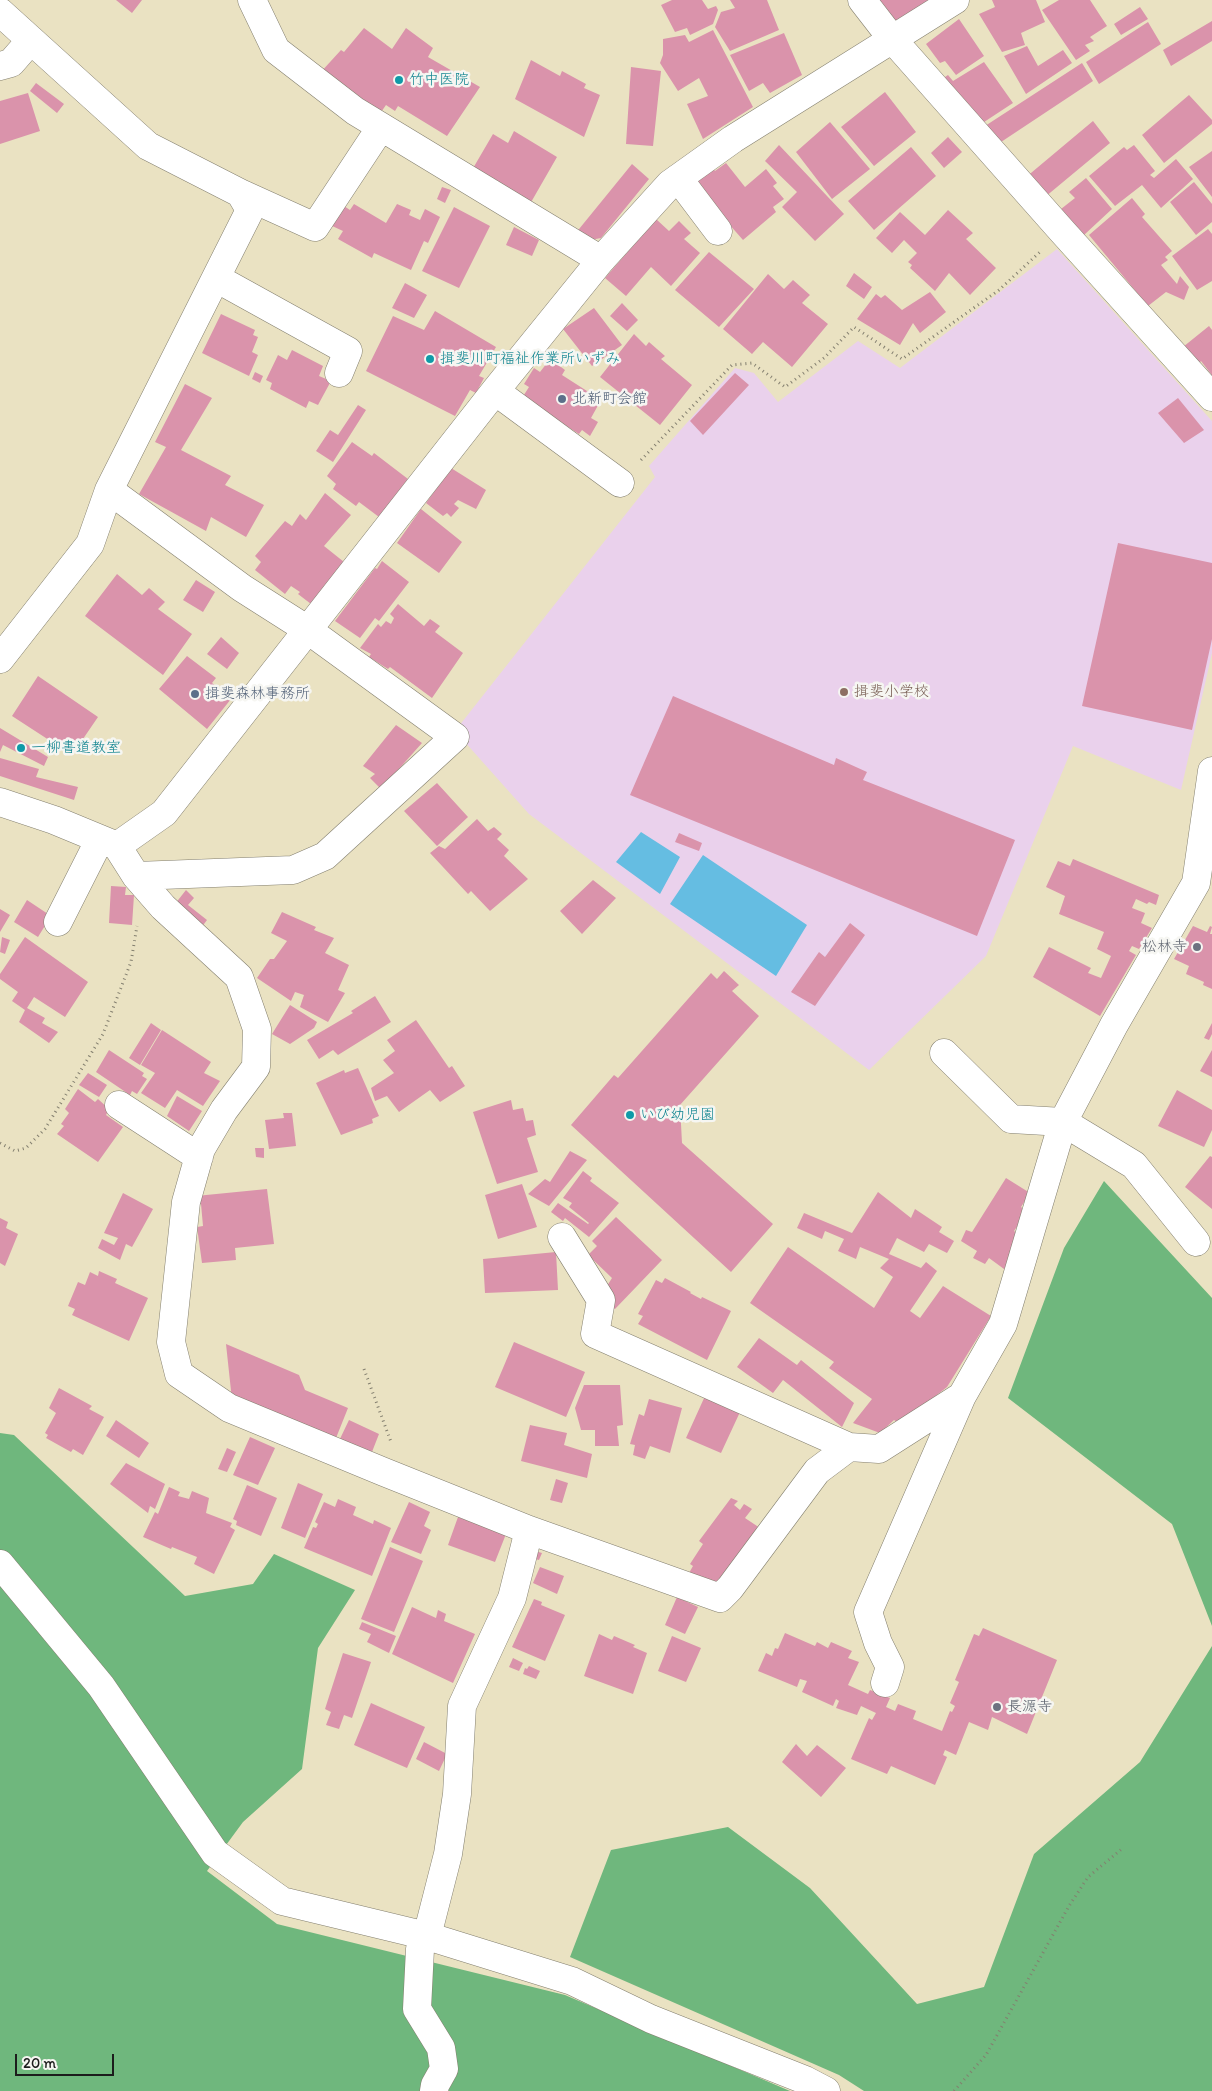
<!DOCTYPE html>
<html>
<head>
<meta charset="utf-8">
<style>
	body { margin:0 }
	#map { position:relative; width:1212px; height:2091px; overflow:hidden; background:#eae2c2; font-family:Itim,sans-serif }
	canvas { display:block }
	.scale { position:absolute; left:15px; top:2054px; width:99px; height:22px; box-sizing:border-box; border:2px solid #1c1c1c; border-top:0; padding-left:6px; font-size:15px; line-height:18px; white-space:nowrap; color:#1c1c1c; -webkit-text-stroke:4px #f6f6f2; paint-order:stroke }
</style>
</head>
<body>
<div id="map">
<canvas width="1212" height="2091"></canvas>
<div class="scale">20 m</div>
</div>
<script>
const ctx = document.querySelector('canvas').getContext('2d');
ctx.lineJoin = 'round';
function paint(path, color) { ctx.fillStyle = color; ctx.fill(path, 'evenodd'); }
const shape = rows => new Path2D(rows.map(r => 'M' + r).join(''));
function strokePath(path, color, width, dash) { ctx.strokeStyle = color; ctx.lineWidth = width; ctx.lineCap = dash ? 'butt' : 'round'; ctx.setLineDash(dash || []); ctx.stroke(path); }
function drawText(font, color, halo, rows, align = 'center') {
  ctx.font = font + ' Itim,"Klee One",sans-serif'; ctx.lineWidth = 5; ctx.setLineDash([]); ctx.textBaseline = 'middle'; ctx.strokeStyle = halo; ctx.fillStyle = color; for (const [text, x, y, turn = 0] of rows) {
    ctx.save(); ctx.translate(x, y); ctx.rotate((+turn || 0) * Math.PI / 180); ctx.textAlign = isNaN(turn) ? turn : align; if (halo) ctx.strokeText(text, 0, 0); ctx.fillText(text, 0, 0); ctx.restore();
  }
}
const built = shape([
	[1057,249,1212,421,1212,653,1181,790,1073,746,986,956,869,1070,529,814,455,731,655,477,649,466,735,368,754,373,778,402,858,341,900,368]
]);
const forest = shape([
	[1104,1181,1212,1298,1212,1626,1172,1524,1008,1398,1064,1248],
	[0,1433,14,1435,185,1596,253,1584,274,1554,355,1590,318,1648,302,1769,243,1822,207,1871,277,1924,565,1995,790,2091,0,2091],
	[1212,1646,1212,2091,864,2091,839,2075,570,1957,611,1850,728,1827,810,1888,917,2004,984,1987,1034,1854,1140,1762]
]);
const water = shape([
	[641,832,680,857,660,894,616,862],
	[703,855,807,925,776,976,670,904]
]);
const building = shape([
	[116,0,142,0,132,13],
	[672,0,702,0,708,9,716,6,718,10,713,24,690,35,687,28,675,32,661,5],
	[730,0,767,0,779,30,730,51,715,27,721,12,735,8],
	[875,0,934,0,895,28],
	[992,0,1036,0,1045,22,1021,33,1025,45,1002,52,979,14,995,7],
	[1059,0,1090,0,1107,26,1090,37,1094,41,1085,45,1090,51,1076,60,1042,10],
	[1140,7,1148,19,1121,35,1114,24],
	[959,19,984,56,956,75,945,61,940,63,926,44],
	[1212,21,1212,41,1171,66,1163,50],
	[1148,22,1161,44,1099,84,1086,62],
	[364,28,392,49,406,28,433,48,428,57,480,87,447,136,398,106,395,111,386,105,379,115,320,73,341,50,344,52],
	[713,30,753,107,703,139,687,104,708,96,699,78,678,91,660,63,663,55,663,39,685,35,689,42],
	[784,33,802,75,770,93,763,83,749,91,730,55],
	[1027,46,1038,66,1063,50,1072,63,1026,94,1004,56],
	[531,60,560,76,562,71,586,84,584,88,600,95,584,137,515,99],
	[984,62,1013,103,978,126,939,81,948,75,953,81],
	[1082,63,1093,81,998,144,985,126],
	[631,67,661,71,653,146,626,144],
	[36,83,64,104,57,113,30,91],
	[885,92,916,132,874,166,841,127],
	[28,93,40,131,0,144,0,101],
	[1189,95,1212,120,1212,124,1164,163,1142,135],
	[1093,121,1110,143,1045,197,1025,178],
	[830,122,870,169,832,199,796,152],
	[514,131,557,157,530,204,472,170,493,134,508,143],
	[948,137,962,152,944,168,931,153],
	[779,145,844,214,815,241,782,207,797,192,765,161],
	[1134,145,1155,171,1150,175,1154,178,1176,159,1193,179,1161,208,1142,185,1115,206,1089,176,1124,147,1127,150],
	[911,147,936,176,874,230,848,201],
	[1212,151,1212,197,1189,167],
	[726,163,745,187,766,169,777,183,773,186,784,199,773,207,776,212,743,240,692,182,712,167,715,171],
	[632,164,649,179,601,238,585,241,575,234],
	[1086,178,1112,209,1084,235,1061,209,1075,198,1069,192],
	[1194,182,1212,204,1212,222,1196,235,1170,202],
	[442,187,451,190,445,203,437,199],
	[1132,198,1145,214,1142,217,1172,251,1165,257,1168,260,1161,265,1177,284,1180,276,1189,287,1184,300,1166,292,1148,306,1089,235],
	[341,204,350,210,354,204,386,223,397,204,411,210,409,215,420,220,425,209,440,217,428,243,424,241,411,270,374,253,372,258,338,239,343,231,330,225],
	[454,207,490,226,459,288,422,271],
	[948,210,973,233,966,239,996,268,970,295,949,273,935,291,910,268,912,265,908,262,917,253,904,240,892,253,876,238,900,212,925,235],
	[656,219,669,231,679,221,691,233,684,239,700,253,671,286,651,267,626,296,605,278],
	[514,227,539,240,532,256,506,245],
	[1208,229,1212,234,1212,281,1197,290,1172,256],
	[709,252,754,289,719,327,675,290],
	[854,273,872,287,864,299,846,286],
	[768,274,784,289,793,280,810,295,802,303,828,324,792,367,763,342,752,354,723,329],
	[405,283,427,295,414,318,392,308],
	[930,292,946,312,920,333,913,323,900,345,857,319,876,294,881,298,885,295,902,310],
	[622,303,638,320,627,331,610,316],
	[594,308,622,345,592,366,563,329],
	[435,311,496,347,479,376,484,378,476,393,470,390,455,416,366,371,393,316,424,330],
	[221,314,255,330,253,335,258,337,252,352,258,355,249,376,202,353],
	[1209,326,1212,330,1212,384,1206,377,1211,374,1201,361,1197,366,1183,347],
	[634,334,646,346,649,342,665,356,661,359,692,385,660,425,600,377],
	[292,350,323,366,319,376,331,381,318,405,309,401,306,408,270,389,272,383,266,380,278,355,287,360],
	[553,361,565,370,562,375,601,400,591,418,598,422,590,436,582,430,579,434,522,398,529,387,524,384,534,368,540,372,547,363,550,365],
	[255,372,263,376,260,383,252,379],
	[735,373,749,385,703,435,690,421],
	[185,384,212,398,181,450,231,476,225,485,264,505,246,537,211,517,206,531,139,494,166,447,155,442],
	[1178,398,1204,430,1184,443,1158,413],
	[358,405,366,410,333,462,316,451,330,430,338,435],
	[352,442,372,456,374,453,408,479,379,517,359,502,356,506,333,489,336,484,327,476],
	[451,468,486,490,476,509,458,500,454,504,459,508,451,517,447,513,443,516,426,503],
	[325,493,351,515,324,546,344,562,311,604,298,594,300,592,291,586,285,594,255,570,261,562,255,556,285,521,292,526,300,514,306,520],
	[421,509,462,542,439,573,397,543],
	[1118,543,1212,563,1212,639,1192,730,1082,706],
	[382,561,409,582,379,621,375,618,360,638,335,621,375,568,377,569],
	[117,574,142,595,149,588,165,602,158,609,192,634,163,675,85,616],
	[196,580,215,592,203,612,183,600],
	[398,604,424,626,430,619,440,626,435,632,463,653,432,698,390,667,388,669,369,657,371,654,360,648,378,624,381,627,386,621,391,624,394,618,390,614],
	[221,637,239,653,227,669,207,654],
	[187,656,216,678,212,683,231,699,207,729,159,689],
	[38,676,98,717,72,755,12,716],
	[673,696,834,765,836,758,867,772,863,780,1015,840,977,936,630,795],
	[396,725,422,743,381,789,370,778,375,774,363,766],
	[0,728,48,757,44,766,3,745,0,752],
	[0,758,39,769,36,777,78,787,74,800,0,776],
	[437,783,468,817,437,846,404,811],
	[477,819,488,831,494,827,502,834,497,839,509,850,504,856,528,879,490,911,471,891,468,894,430,853,439,846,445,849],
	[679,833,702,843,699,851,675,842],
	[1073,859,1159,895,1156,905,1149,902,1147,904,1136,899,1132,908,1145,913,1141,923,1152,928,1139,949,1132,946,1129,951,1136,955,1100,1016,1033,977,1049,947,1091,968,1088,973,1101,978,1111,956,1097,949,1104,932,1059,914,1065,896,1046,887,1058,861,1070,866],
	[593,880,616,898,582,934,560,911],
	[111,886,126,887,125,895,134,895,132,925,109,923],
	[186,890,194,898,188,905,207,920,201,928,175,904],
	[27,900,51,916,38,937,14,922],
	[0,909,10,915,0,932],
	[282,912,316,927,314,930,334,938,325,953,349,965,338,990,345,993,328,1022,300,1007,304,995,295,992,291,1001,257,978,270,959,274,959,287,941,271,933],
	[850,923,865,935,815,1006,791,992,819,952,825,957],
	[1193,926,1207,932,1210,926,1212,927,1210,934,1212,934,1212,989,1203,985,1204,982,1186,974,1189,966,1174,959],
	[2,937,10,940,5,954,0,952],
	[25,937,88,982,65,1017,34,997,27,1008,45,1018,42,1023,58,1032,49,1043,19,1022,25,1010,12,1001,18,992,0,979,0,974],
	[724,971,739,985,732,991,759,1016,680,1105,682,1143,773,1224,731,1272,571,1125,614,1075,618,1078,711,973,717,979],
	[375,996,391,1022,338,1055,333,1050,319,1059,307,1040,353,1013,351,1011],
	[290,1005,317,1022,314,1028,290,1044,272,1034],
	[416,1020,449,1068,452,1066,465,1086,440,1102,430,1090,399,1112,387,1096,375,1101,371,1088,394,1073,383,1060,395,1051,387,1040],
	[151,1023,161,1030,140,1065,129,1058],
	[1212,1023,1212,1034,1209,1040,1204,1038],
	[162,1030,211,1062,204,1073,220,1081,203,1106,177,1090,165,1108,141,1093,155,1073,141,1065],
	[109,1050,144,1073,142,1076,147,1079,137,1094,132,1091,130,1095,96,1072],
	[1212,1050,1212,1077,1200,1071],
	[358,1068,379,1116,372,1119,373,1123,341,1135,316,1083,344,1070,345,1073],
	[88,1073,107,1085,99,1097,79,1085],
	[78,1089,95,1102,98,1099,109,1109,106,1115,123,1127,98,1162,57,1134,64,1126,61,1124,69,1113,65,1109],
	[1177,1090,1212,1110,1212,1130,1204,1147,1158,1126],
	[177,1096,202,1111,189,1131,167,1116],
	[511,1100,513,1110,523,1108,526,1121,533,1120,536,1135,527,1138,538,1172,497,1184,473,1112],
	[283,1113,292,1113,296,1146,269,1149,265,1120,284,1118],
	[255,1148,264,1148,264,1158,256,1157],
	[570,1151,587,1160,549,1206,528,1194,545,1179,550,1182],
	[1210,1156,1212,1157,1212,1209,1185,1187],
	[583,1171,592,1178,590,1181,619,1203,589,1237,565,1218,563,1221,551,1212,558,1203,588,1224,589,1223,569,1207,572,1203,563,1198],
	[1006,1178,1030,1193,1021,1207,1027,1212,1014,1231,1022,1238,1004,1269,989,1258,985,1264,973,1258,977,1251,961,1241,966,1230,972,1232],
	[522,1184,537,1227,498,1239,485,1195],
	[267,1189,274,1244,235,1248,236,1260,202,1263,197,1227,203,1226,201,1204,197,1205,196,1196],
	[878,1192,911,1218,915,1209,942,1227,939,1232,954,1241,947,1253,929,1244,924,1252,897,1238,889,1254,921,1268,926,1262,937,1271,910,1311,920,1318,943,1286,991,1316,947,1387,900,1424,894,1420,880,1433,853,1423,872,1399,829,1368,834,1362,750,1303,788,1247,874,1308,893,1277,880,1268,889,1259,860,1247,856,1259,838,1251,844,1239,825,1231,822,1239,797,1228,804,1213,852,1233],
	[123,1193,153,1209,132,1247,126,1244,120,1260,98,1248,102,1239,114,1245,118,1238,104,1233],
	[616,1217,662,1260,615,1309,612,1307,607,1286,612,1278,588,1255,597,1246,592,1241],
	[0,1218,8,1222,6,1228,18,1234,5,1266,0,1263],
	[556,1252,558,1290,485,1293,483,1259],
	[99,1271,117,1279,115,1283,148,1298,129,1341,72,1315,75,1309,68,1306,78,1282,85,1285,90,1272,98,1276],
	[665,1278,691,1292,690,1293,701,1299,702,1297,731,1311,707,1360,638,1324,643,1316,638,1314,656,1280,662,1283],
	[759,1338,797,1365,801,1360,854,1403,842,1427,783,1380,773,1393,737,1367],
	[514,1342,585,1372,566,1417,495,1387],
	[226,1344,299,1375,305,1390,348,1408,334,1443,232,1400],
	[584,1385,620,1385,623,1425,617,1426,619,1446,595,1446,595,1430,581,1430,575,1408],
	[59,1388,92,1406,89,1409,104,1417,83,1455,73,1449,71,1452,46,1438,48,1435,45,1433,56,1413,49,1408],
	[705,1396,740,1412,721,1453,686,1438],
	[649,1399,682,1408,670,1453,650,1446,645,1459,633,1455,635,1445,630,1444,639,1414,644,1416],
	[116,1420,149,1443,139,1458,106,1436],
	[349,1420,379,1434,370,1457,338,1443],
	[530,1425,567,1433,564,1445,592,1454,587,1478,521,1461],
	[250,1437,275,1448,258,1485,233,1475],
	[227,1448,236,1452,227,1472,218,1469],
	[126,1463,165,1484,155,1509,150,1506,148,1513,110,1484],
	[556,1479,568,1483,562,1503,550,1500],
	[298,1483,323,1494,305,1538,281,1528],
	[247,1485,277,1498,261,1536,236,1525,237,1521,233,1519],
	[169,1487,180,1492,178,1496,189,1499,192,1491,209,1498,206,1513,232,1523,230,1527,235,1530,214,1574,194,1564,197,1557,172,1547,171,1549,143,1537,155,1512,158,1514],
	[731,1498,738,1501,734,1505,740,1510,744,1504,752,1509,745,1518,760,1528,716,1583,689,1573,693,1566,690,1564,703,1544,699,1541],
	[338,1499,356,1507,353,1515,373,1524,374,1520,391,1528,372,1576,304,1548,313,1527,316,1528,318,1524,315,1522,324,1502,335,1507],
	[409,1502,430,1512,424,1526,431,1530,421,1554,391,1542],
	[458,1517,506,1534,495,1562,448,1545],
	[390,1547,423,1561,394,1632,361,1619],
	[535,1551,542,1553,539,1560,532,1558],
	[540,1567,564,1576,557,1594,533,1583],
	[677,1597,698,1607,685,1634,665,1625],
	[534,1599,542,1602,541,1605,565,1615,545,1661,512,1647],
	[412,1607,436,1618,438,1610,446,1614,444,1621,475,1634,453,1683,392,1654],
	[362,1622,396,1636,389,1653,367,1642,371,1634,359,1629],
	[983,1628,1057,1660,1027,1734,992,1717,988,1730,969,1722,956,1755,945,1750,943,1755,947,1757,935,1785,891,1766,887,1774,851,1759,869,1718,872,1720,876,1713,861,1706,857,1715,836,1708,839,1701,836,1699,833,1706,802,1692,807,1681,800,1679,797,1687,758,1671,766,1653,772,1656,775,1648,778,1649,785,1633,815,1646,817,1642,828,1648,831,1642,852,1651,848,1658,859,1662,848,1685,868,1694,870,1690,890,1698,886,1707,895,1711,898,1704,916,1711,913,1719,942,1731,950,1711,952,1712,955,1706,950,1703,959,1682,955,1680,974,1634,979,1636],
	[599,1634,612,1640,614,1636,635,1645,633,1647,647,1653,633,1694,584,1676],
	[672,1636,701,1648,686,1682,658,1671],
	[343,1653,371,1662,352,1718,344,1715,339,1729,326,1725,331,1712,325,1709],
	[513,1658,523,1663,519,1671,509,1667],
	[529,1666,540,1671,536,1679,523,1674,525,1668,527,1669],
	[371,1703,425,1727,407,1768,354,1745],
	[424,1742,447,1754,439,1771,416,1759],
	[796,1744,807,1756,817,1745,846,1768,821,1797,782,1762]
]);
const path = shape([
	[641,460,732,365,752,363,785,387,824,358,854,327,902,359,999,290,1041,251],
	[0,1143,15,1151,26,1148,45,1129,103,1034,131,962,137,926],
	[364,1369,391,1442],
	[954,2091,986,2055,1069,1906,1088,1877,1123,1848]
]);
const minor = shape([
	[252,0,276,50,355,111,601,260],
	[862,0,893,40,1062,231,1212,397],
	[0,12,148,146,240,193,250,210,109,490,90,544,0,659],
	[0,66,11,63,31,40],
	[678,178,718,231],
	[240,193,315,227,381,127],
	[216,278,348,351,339,373],
	[495,391,620,483],
	[109,490,242,588,308,630,455,737,325,856,293,870,136,876],
	[0,802,54,820,117,846,136,876,163,907,239,977,257,1029,256,1067,224,1110,201,1149,186,1202,171,1342,179,1374,229,1408,384,1472,529,1530,720,1598,730,1588,817,1471,849,1447,879,1449,962,1396,1003,1324,1063,1122,1114,1025,1196,883,1212,771],
	[117,846,164,813,495,391,601,260,670,184,733,139,955,0],
	[58,922,100,839],
	[944,1053,1011,1119,1063,1122,1134,1165,1196,1242],
	[119,1105,199,1157],
	[562,1237,601,1300,595,1334,849,1447],
	[0,1564,101,1686,215,1853,282,1901,427,1936,572,1981,651,2019,805,2080,826,2091],
	[885,1683,890,1667,878,1643,868,1612,962,1396],
	[434,2091,435,2085,444,2069,441,2048,417,2009,420,1949,427,1936,448,1854,457,1794,462,1706,512,1598,529,1530]
]);
const markers = [
	[399,80,5,"#0f9aa8"],
	[430,359,5,"#0f9aa8"],
	[562,399,5,"#5c6f8a"],
	[844,692,5,"#8d6e63"],
	[195,694,5,"#5c6f8a"],
	[21,748,5,"#0f9aa8"],
	[1197,947,5,"#6b7280"],
	[630,1115,5,"#0f9aa8"],
	[997,1707,5,"#6b7280"]
];
const cultureNames = [
	["竹中医院",409,80],
	["揖斐川町福祉作業所いずみ",440,359],
	["一柳書道教室",31,748],
	["いび幼児園",640,1115]
];
const serviceNames = [
	["北新町会館",572,399],
	["揖斐森林事務所",205,694]
];
const educationNames = [
	["揖斐小学校",854,692]
];
const worshipNames = [
	["松林寺",1187,947],
	["長源寺",1007,1707,"left"]
];
paint(built, '#ead1ec');
paint(forest, '#6fb77d');
paint(water, '#65bde2');
paint(building, '#da93ab');
strokePath(minor, '#837f6f', 29);
strokePath(path, '#837f6f', 3, [1, 4]);
strokePath(minor, '#fff', 28);
for (const [x, y, r, color] of markers) { const dot = new Path2D(); dot.arc(x, y, r, 0, 2 * Math.PI); ctx.fillStyle = color; ctx.fill(dot); strokePath(dot, '#f6f6f2', 2); }
drawText('15px', '#0d838f', '#f6f6f2', cultureNames, 'left');
drawText('15px', '#4e5e75', '#f6f6f2', serviceNames, 'left');
drawText('15px', '#785e54', '#f6f6f2', educationNames, 'left');
drawText('15px', '#5b616d', '#f6f6f2', worshipNames, 'right');
</script>
</body>
</html>
